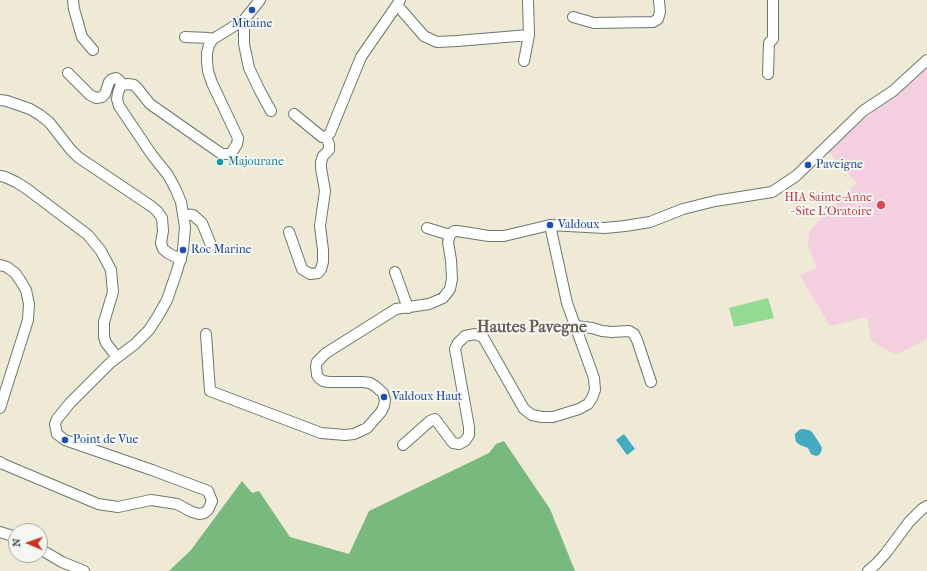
<!DOCTYPE html>
<html>
<head>
<meta charset="utf-8">
<style>
	body { margin:0 }
	#map { position:relative; width:927px; height:571px; overflow:hidden; background:#efead6; font-family:"IM FELL French Canon",serif }
	canvas { display:block }
	.north { position:absolute; left:8px; top:523px; width:40px; height:40px; box-sizing:border-box; background:#f6f6f2; border:1px solid #a0aca6; border-radius:50%; rotate:272deg; font-size:11px; font-weight:700; line-height:16px; text-align:center; color:#1f3d34 }
	.north::after { content:''; display:block; margin:auto; width:14px; height:18px; background:#c8321e; clip-path:polygon(50% 0,100% 100%,50% 72%,0 100%) }
</style>
</head>
<body>
<div id="map">
<canvas width="927" height="571"></canvas>
<div class="north">N</div>
</div>
<script>
const ctx = document.querySelector('canvas').getContext('2d');
ctx.lineJoin = 'round';
function paint(path, color) { ctx.fillStyle = color; ctx.fill(path, 'evenodd'); }
const shape = rows => new Path2D(rows.map(r => 'M' + r).join(''));
function strokePath(path, color, width, dash) { ctx.strokeStyle = color; ctx.lineWidth = width; ctx.lineCap = dash ? 'butt' : 'round'; ctx.setLineDash(dash || []); ctx.stroke(path); }
function drawText(font, color, halo, rows, align = 'center') {
  ctx.font = font + ' "IM FELL French Canon",serif'; ctx.lineWidth = 4; ctx.setLineDash([]); ctx.textBaseline = 'middle'; ctx.strokeStyle = halo; ctx.fillStyle = color; for (const [text, x, y, turn = 0] of rows) {
    ctx.save(); ctx.translate(x, y); ctx.rotate((+turn || 0) * Math.PI / 180); ctx.textAlign = isNaN(turn) ? turn : align; if (halo) ctx.strokeText(text, 0, 0); ctx.fillText(text, 0, 0); ctx.restore();
  }
}
const built = shape([
	[927,67,927,339,896,355,871,341,867,317,830,326,800,275,817,268,809,249,808,242,809,234,812,228,857,183,829,152,841,137,904,88]
]);
const green = shape([
	[768,298,774,318,734,327,729,308]
]);
const forest = shape([
	[504,441,550,509,575,571,169,571,191,550,242,481,252,493,259,491,290,537,349,554,369,511,489,453,496,444]
]);
const water = shape([
	[802,429,809,430,812,432,820,444,822,448,821,452,819,455,816,456,813,455,811,454,808,448,800,445,796,442,795,437,795,434,799,430],
	[624,434,635,449,627,455,616,440]
]);
const minor = shape([
	[73,0,74,9,82,37,93,50],
	[397,5,424,36,437,42,457,41,529,35],
	[573,17,594,23,653,22,658,19,660,12,659,0],
	[244,20,244,44,249,68,260,91,271,111],
	[185,37,209,38,213,39],
	[524,61,529,35,528,0],
	[68,73,90,95,96,98,102,97,105,94,109,82,112,79,116,78,119,80,123,85],
	[768,74,769,43,773,39,773,0],
	[0,100,7,101,30,109,40,115,49,122,71,150,78,157,151,206,157,211,162,218,163,231,161,243,163,249,168,253,181,260],
	[294,114,322,137,326,137,330,133,361,57,397,5,400,0],
	[0,176,5,177,16,182,27,189,88,235,101,251,111,270,113,292,104,322,104,337,106,343,117,357],
	[183,214,193,215,202,223,211,245],
	[427,228,450,235],
	[289,232,302,269,310,274,318,273,321,269,323,262,323,250,320,226,325,191,321,168,321,162,323,156,329,150,329,144,326,137],
	[0,265,7,267,15,273,20,280,26,290,29,304,28,320,0,408],
	[395,272,408,308],
	[576,326,592,328,602,331,612,332,629,331,634,334,637,340,651,382],
	[206,334,210,391,321,433,345,435,354,434,367,428,381,412,384,406,385,400,383,393,375,386,370,383,363,382,329,382,323,381,319,378,317,375,316,366,317,362,326,353,396,309,429,304,443,298,450,289,452,279,451,260,448,242,450,235,454,231,457,231,489,236,504,236,550,225,605,228,625,226,650,222,683,209,715,201,772,192,796,176,863,111,893,91,927,60],
	[403,445,430,421,435,419,453,443,459,444,465,441,469,435,469,427,455,349,458,343,465,336,475,334,483,337,524,409,532,415,542,417,553,417,579,409,588,404,592,398,595,390,594,378,567,303,550,225],
	[0,462,3,464,98,504,118,507,151,500,177,504,192,512,199,514,204,513,208,510,212,501,208,491,152,470,65,440,57,434,55,424,57,419,70,403,110,363,135,344,149,330,158,316,167,300,177,271,183,250,185,227,181,202,175,188,168,175,152,155,119,106,117,99,118,93,120,87,123,85,128,84,134,85,138,89,150,104,213,148,222,154,228,154,232,152,237,144,238,138,212,83,208,71,207,61,207,53,209,45,213,39,244,20,260,0],
	[0,532,16,537],
	[40,549,62,562,84,571],
	[868,571,876,564,886,553,909,522,922,509,927,506]
]);
const markers = [
	[252,10,4,"#1a4fb4"],
	[220,162,4,"#0f9aa8"],
	[808,165,4,"#1a4fb4"],
	[881,205,5,"#e0444e"],
	[550,225,4,"#1a4fb4"],
	[183,250,4,"#1a4fb4"],
	[384,397,4,"#1a4fb4"],
	[65,440,4,"#1a4fb4"]
];
const transitNames = [
	["Mitaine",252,24,"center"],
	["Paveigne",816,165],
	["Valdoux",558,225],
	["Roc Marine",191,250],
	["Valdoux Haut",392,397],
	["Point de Vue",73,440]
];
const cultureNames = [
	["Majourane",228,162]
];
const healthNames = [
	["HIA Sainte-Anne",872,198],
	["- Site L'Oratoire",872,212]
];
const districtNames = [
	["Hautes Pavegne",532,328]
];
paint(built, '#f3cfdf');
paint(green, '#95da93');
paint(forest, '#78ba7d');
paint(water, '#43acc3');
strokePath(minor, '#687a6d', 12);
strokePath(minor, '#fff', 10);
for (const [x, y, r, color] of markers) { const dot = new Path2D(); dot.arc(x, y, r, 0, 2 * Math.PI); ctx.fillStyle = color; ctx.fill(dot); strokePath(dot, '#f6f6f2', 1.5); }
drawText('12px', '#164399', '#f6f6f2', transitNames, 'left');
drawText('12px', '#0d838f', '#f6f6f2', cultureNames, 'left');
drawText('12px', '#be3a42', '#f6f6f2', healthNames, 'right');
drawText('bold 16px', '#655f58', '#f6f6f2', districtNames);
</script>
</body>
</html>
